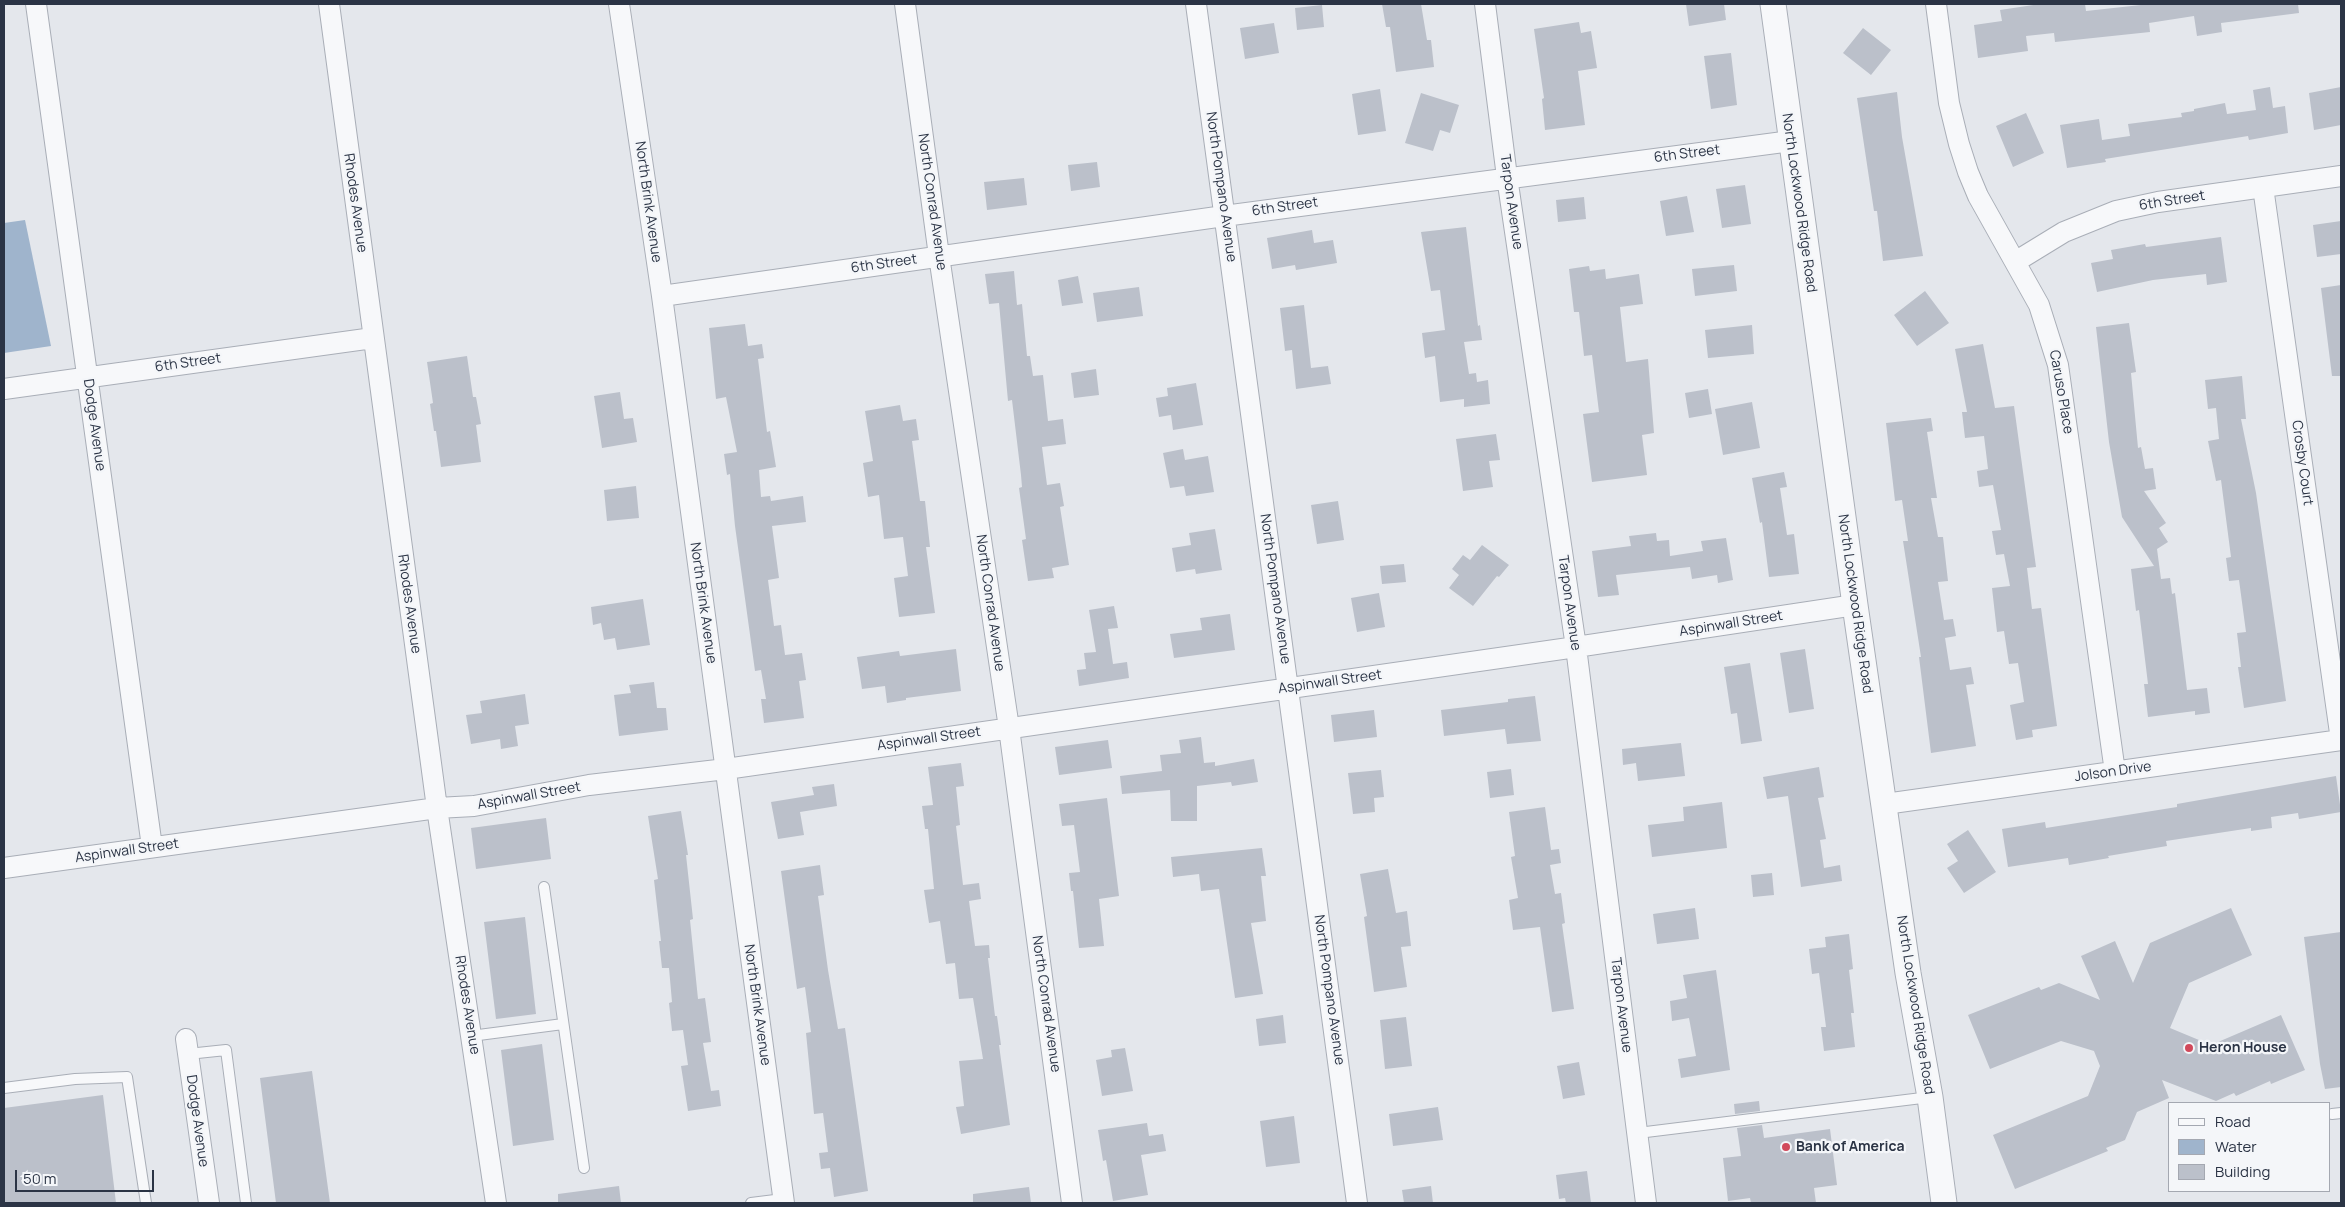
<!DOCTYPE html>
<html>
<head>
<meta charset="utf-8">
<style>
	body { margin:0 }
	#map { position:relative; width:2345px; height:1207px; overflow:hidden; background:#e4e7ec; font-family:Manrope,sans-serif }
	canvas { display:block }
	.frame { position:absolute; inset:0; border:5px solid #2b3445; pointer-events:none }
	.legend { position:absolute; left:2168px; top:1102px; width:162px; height:90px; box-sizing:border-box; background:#f4f6f9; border:1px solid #a4a8b1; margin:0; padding:6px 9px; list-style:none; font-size:15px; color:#2b3445 }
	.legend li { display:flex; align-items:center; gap:10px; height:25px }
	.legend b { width:25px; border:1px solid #a4a8b1 }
	.scale { position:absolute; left:15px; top:1170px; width:139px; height:22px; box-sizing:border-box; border:2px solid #2b3445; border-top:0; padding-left:6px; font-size:15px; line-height:18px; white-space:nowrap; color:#2b3445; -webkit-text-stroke:4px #f4f6f9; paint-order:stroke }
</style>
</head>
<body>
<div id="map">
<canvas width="2345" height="1207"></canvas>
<div class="frame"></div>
<ul class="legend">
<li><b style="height:6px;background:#f7f8fa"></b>Road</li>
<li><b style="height:14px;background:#9fb4cc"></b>Water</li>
<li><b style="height:14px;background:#bbc0ca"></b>Building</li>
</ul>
<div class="scale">50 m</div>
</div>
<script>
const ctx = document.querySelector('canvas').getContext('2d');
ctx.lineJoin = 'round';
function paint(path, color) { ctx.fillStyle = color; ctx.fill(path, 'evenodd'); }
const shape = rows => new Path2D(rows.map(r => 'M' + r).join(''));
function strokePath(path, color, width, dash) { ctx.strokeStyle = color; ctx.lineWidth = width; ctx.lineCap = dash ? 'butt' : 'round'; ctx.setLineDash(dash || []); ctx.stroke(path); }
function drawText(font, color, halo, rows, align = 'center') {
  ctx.font = font + ' Manrope,sans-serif'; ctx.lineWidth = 4.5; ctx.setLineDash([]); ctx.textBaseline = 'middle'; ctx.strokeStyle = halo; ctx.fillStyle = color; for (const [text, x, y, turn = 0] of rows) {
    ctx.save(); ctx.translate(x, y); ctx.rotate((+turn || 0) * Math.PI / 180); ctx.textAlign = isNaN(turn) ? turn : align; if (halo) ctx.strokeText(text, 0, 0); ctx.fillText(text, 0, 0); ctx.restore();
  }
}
const water = shape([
	[25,220,51,346,4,353,4,223]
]);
const building = shape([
	[1382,4,1421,4,1427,40,1431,40,1434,67,1396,72,1390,27,1386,27],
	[1686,4,1724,4,1726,20,1689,26],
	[2040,4,2085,4,2086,11,2150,4,2298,4,2299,13,2221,23,2222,32,2197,36,2194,16,2149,23,2150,32,2055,42,2054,33,2026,36,2028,51,1978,58,1974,25,2002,21,2000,10],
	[1322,5,1324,27,1297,30,1295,8],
	[1579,22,1581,33,1591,31,1597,68,1578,71,1585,125,1545,130,1542,99,1544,98,1534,29],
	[1274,23,1279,53,1245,59,1240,28],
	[1863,28,1891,50,1871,75,1843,53],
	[1731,53,1737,105,1711,109,1704,56],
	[2270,87,2273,108,2285,106,2288,133,2249,140,2248,136,2105,159,2106,162,2067,168,2060,125,2099,119,2102,140,2130,136,2128,124,2182,117,2181,113,2194,111,2194,109,2225,103,2227,114,2256,110,2253,90],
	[2341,87,2341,125,2314,130,2309,93],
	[1380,89,1386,131,1358,135,1352,94],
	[1897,92,1902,137,1923,256,1883,261,1877,211,1874,211,1857,98],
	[1421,93,1459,105,1450,133,1440,130,1433,151,1405,143],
	[2026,113,2044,153,2013,167,1996,126],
	[1097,162,1100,187,1071,191,1068,165],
	[1024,178,1027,205,987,210,984,182],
	[1745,185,1751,224,1722,228,1716,189],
	[1687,196,1694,232,1666,236,1660,201],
	[1584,197,1586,219,1558,222,1556,200],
	[2341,221,2341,254,2317,257,2313,225],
	[1466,227,1478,326,1480,325,1482,340,1464,342,1469,374,1476,373,1477,382,1488,380,1490,404,1464,407,1464,399,1440,402,1435,356,1425,358,1422,333,1445,330,1440,290,1431,291,1421,232],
	[1312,230,1314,243,1333,240,1337,263,1296,270,1295,265,1272,269,1267,238],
	[2221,237,2227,282,2207,285,2206,274,2153,280,2097,292,2091,263,2113,259,2111,250,2145,244,2146,247],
	[1734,265,1737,291,1695,296,1692,269],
	[1589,266,1590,271,1605,269,1606,279,1639,274,1643,304,1620,307,1626,362,1648,359,1654,433,1642,435,1647,475,1592,482,1583,414,1599,412,1592,355,1584,356,1579,312,1574,312,1569,269],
	[1014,271,1017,305,1022,304,1027,356,1030,356,1033,376,1043,375,1048,421,1063,419,1066,444,1042,447,1047,485,1060,483,1064,506,1060,507,1069,565,1052,568,1054,578,1028,581,1022,540,1026,539,1019,488,1022,487,1021,475,1012,400,1008,401,999,303,989,304,985,274],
	[1078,276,1083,303,1062,306,1058,280],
	[2341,285,2341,376,2332,376,2321,288],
	[1139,287,1143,316,1097,322,1093,293],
	[1925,291,1949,323,1917,346,1894,315],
	[1304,305,1311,368,1328,366,1331,384,1296,389,1292,350,1285,351,1280,308],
	[2129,323,2136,372,2131,373,2138,448,2141,447,2145,469,2153,468,2156,489,2144,491,2166,523,2159,528,2168,542,2157,549,2161,579,2170,578,2172,594,2175,593,2187,690,2207,688,2210,713,2195,715,2195,711,2148,717,2144,684,2148,684,2139,610,2136,611,2131,569,2154,566,2122,517,2109,442,2096,327],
	[745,324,748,346,762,344,764,358,758,359,767,432,770,431,776,467,759,470,761,497,770,496,771,501,803,496,806,522,772,526,779,578,768,580,774,626,781,625,785,655,802,653,806,680,799,681,804,718,764,723,761,699,766,699,761,670,755,671,735,526,730,474,727,475,724,454,737,452,726,397,716,399,709,328],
	[1752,325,1754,354,1708,358,1705,330],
	[1983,344,1995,408,2014,406,2036,567,2027,568,2032,609,2041,608,2057,726,2032,730,2033,737,2016,740,2010,705,2024,702,2018,663,2009,664,2004,631,1997,632,1992,588,2010,586,2004,554,1996,555,1992,531,2001,530,1993,485,1979,487,1977,471,1988,469,1984,436,1965,438,1962,412,1967,412,1955,349],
	[467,356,473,397,476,397,481,424,476,425,481,462,441,467,436,431,434,431,430,404,433,403,427,362],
	[1096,369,1099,395,1074,398,1071,373],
	[2242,376,2246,419,2241,419,2256,493,2286,701,2244,708,2238,667,2241,667,2237,633,2246,632,2239,580,2229,581,2226,558,2231,557,2221,480,2216,481,2208,441,2219,439,2216,408,2208,409,2205,380],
	[1196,383,1203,425,1173,430,1171,415,1159,417,1156,398,1168,396,1167,388],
	[1708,389,1712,414,1689,418,1685,393],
	[620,392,624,419,633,418,637,442,602,448,594,396],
	[1752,402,1760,448,1723,455,1715,409],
	[900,405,903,421,916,419,919,440,912,441,920,501,925,501,930,547,926,547,935,613,899,617,894,578,908,576,903,537,884,539,879,495,868,497,863,463,873,461,865,411],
	[1931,418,1933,431,1927,432,1937,498,1931,498,1938,537,1943,537,1948,581,1938,582,1944,620,1953,619,1956,636,1945,638,1950,670,1971,667,1974,684,1966,685,1976,746,1931,753,1919,657,1921,657,1903,541,1908,541,1902,500,1895,501,1886,423],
	[1496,434,1500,460,1489,461,1493,487,1463,491,1456,439],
	[1183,449,1185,460,1208,456,1214,492,1186,496,1184,486,1170,488,1163,453],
	[1784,472,1787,487,1780,488,1787,535,1794,534,1799,574,1769,577,1762,522,1760,523,1752,478],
	[636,486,639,518,607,521,604,490],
	[1338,501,1344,540,1317,544,1311,505],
	[1215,529,1222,570,1196,574,1195,569,1176,572,1172,548,1191,545,1189,533],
	[1656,533,1657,541,1669,540,1670,556,1703,551,1701,541,1726,538,1733,580,1718,583,1717,575,1692,579,1690,567,1616,575,1619,595,1598,597,1592,551,1631,546,1629,536],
	[1482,545,1509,565,1499,577,1497,576,1473,606,1449,588,1459,575,1452,569,1463,555,1470,560],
	[1404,564,1406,582,1382,584,1380,566],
	[1379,593,1385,627,1357,632,1351,598],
	[643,599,650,645,617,650,615,638,604,640,601,623,593,625,591,607],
	[1114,606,1118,628,1108,629,1113,664,1127,662,1129,678,1079,686,1077,670,1086,669,1084,653,1096,652,1089,610],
	[1230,614,1235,650,1174,658,1170,634,1202,630,1200,618],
	[956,649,961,691,906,698,906,700,887,703,885,686,862,689,857,657,899,651,900,656],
	[1805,649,1814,709,1789,713,1780,653],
	[1750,663,1762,741,1741,744,1737,713,1731,714,1724,667],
	[654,682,657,708,666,708,668,730,619,736,614,695,631,693,629,685],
	[525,694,529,724,515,726,518,746,501,749,500,739,471,744,466,715,482,713,480,701],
	[1535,696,1541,741,1507,744,1505,729,1444,736,1441,710,1508,702,1508,699],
	[1374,710,1377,737,1334,742,1331,715],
	[1201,737,1204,763,1215,762,1215,766,1254,759,1258,782,1232,786,1231,782,1197,786,1197,821,1171,821,1170,790,1122,794,1120,776,1162,771,1160,755,1181,753,1179,740],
	[1108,740,1112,768,1059,775,1055,747],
	[1681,743,1685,776,1638,781,1636,763,1623,765,1622,749],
	[961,763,964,786,956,787,960,825,956,826,963,885,979,883,981,899,969,901,975,946,989,945,990,958,988,958,995,1016,997,1016,1001,1045,999,1045,1010,1125,961,1134,956,1107,964,1106,959,1061,983,1059,973,998,959,999,955,963,946,964,940,921,929,923,924,890,934,889,928,829,925,829,922,806,933,805,928,767],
	[1819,767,1824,797,1818,798,1826,839,1820,840,1824,868,1840,865,1842,881,1801,887,1788,796,1767,799,1763,777],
	[1511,769,1514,795,1490,798,1487,772],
	[1381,770,1384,797,1374,798,1375,812,1353,814,1348,773],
	[2336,776,2341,812,2299,819,2298,813,2271,817,2272,828,2251,831,2251,828,2166,841,2167,846,2108,856,2109,858,2069,865,2068,858,2008,867,2002,829,2045,822,2046,828,2177,807,2177,804],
	[834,784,837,806,800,812,804,835,778,839,771,802,814,795,812,787],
	[1107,798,1119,896,1099,899,1104,946,1079,948,1073,891,1071,891,1069,873,1080,872,1074,825,1062,826,1059,804],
	[1722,802,1727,848,1652,857,1648,825,1684,821,1683,807],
	[1545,807,1551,850,1559,849,1561,863,1550,865,1555,894,1561,893,1565,923,1562,924,1574,1009,1552,1012,1540,927,1513,930,1509,900,1518,898,1511,857,1515,856,1509,812],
	[681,811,688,855,686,855,693,919,690,920,698,999,705,998,711,1042,703,1043,711,1091,719,1090,721,1106,688,1111,681,1066,688,1065,683,1030,672,1031,669,1003,672,1002,669,968,662,968,659,941,661,941,654,880,658,879,648,816],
	[546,818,551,859,476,869,471,828],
	[1968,830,1996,872,1964,893,1947,868,1958,861,1947,844],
	[1262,848,1266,876,1261,876,1266,921,1251,923,1263,994,1235,998,1219,889,1201,891,1199,874,1173,877,1171,857],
	[820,865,824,895,818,896,828,970,838,1029,845,1028,868,1191,834,1197,830,1168,821,1169,819,1153,828,1152,823,1113,814,1114,806,1033,811,1032,805,987,797,989,781,871],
	[1388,869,1396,913,1407,911,1411,946,1401,947,1407,987,1374,992,1364,917,1367,916,1360,874],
	[1772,873,1774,895,1753,897,1751,875],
	[1695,908,1699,939,1657,944,1653,914],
	[2231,908,2252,955,2189,983,2170,1028,2211,1045,2281,1015,2305,1070,2271,1084,2270,1081,2236,1096,2234,1093,2216,1101,2162,1080,2169,1098,2137,1112,2125,1140,2106,1148,2108,1151,2015,1189,1993,1135,2088,1096,2100,1066,2094,1051,2061,1041,1990,1069,1968,1015,2039,987,2041,990,2059,983,2100,1000,2081,956,2115,941,2133,983,2150,943],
	[525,917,536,1014,496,1019,484,922],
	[2341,932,2341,1087,2325,1089,2320,1064,2304,937],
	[1849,934,1853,969,1849,970,1854,1013,1851,1013,1855,1047,1824,1051,1821,1027,1826,1027,1819,973,1812,974,1809,949,1826,947,1825,937],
	[1716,970,1730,1070,1681,1078,1678,1059,1696,1056,1689,1018,1672,1021,1670,1001,1687,998,1683,975],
	[1283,1015,1286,1043,1259,1046,1256,1019],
	[1406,1017,1412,1066,1385,1069,1380,1020],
	[542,1044,554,1140,513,1146,501,1050],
	[1125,1048,1133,1091,1102,1096,1096,1060,1112,1057,1111,1050],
	[1579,1062,1585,1095,1563,1099,1557,1066],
	[312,1071,330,1203,276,1203,260,1078],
	[103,1095,116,1203,4,1203,4,1108],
	[1759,1101,1760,1111,1735,1114,1734,1104],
	[1438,1107,1443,1140,1393,1146,1389,1114],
	[1294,1116,1300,1163,1266,1167,1260,1121],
	[1147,1123,1149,1136,1163,1134,1166,1151,1141,1155,1148,1195,1113,1201,1106,1160,1103,1161,1098,1130],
	[1762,1125,1764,1138,1830,1129,1837,1185,1814,1188,1816,1203,1751,1203,1750,1198,1728,1201,1723,1158,1741,1156,1737,1128],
	[1587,1171,1591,1203,1566,1203,1565,1198,1559,1199,1556,1175],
	[619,1186,621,1203,558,1203,558,1194],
	[1431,1186,1433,1203,1404,1203,1402,1190],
	[1029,1187,1031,1203,973,1203,973,1194]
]);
const service = shape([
	[544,887,584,1168],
	[471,1036,563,1024],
	[188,1054,226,1050,246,1203],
	[4,1088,75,1079,127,1077,146,1203],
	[2332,1114,2341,1113],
	[1638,1133,1930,1097],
	[751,1203,783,1199]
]);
const minor = shape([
	[36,4,152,847],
	[329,4,437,808,496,1203],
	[619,4,662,296,784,1203],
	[905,4,939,256,1009,728,1072,1203],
	[1196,4,1357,1203],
	[1485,4,1507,177,1576,647,1646,1203],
	[1936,4,1949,103,1959,144,1968,172,1978,196,2039,305,2058,365,2115,772],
	[2263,187,2341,740],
	[2015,262,2064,232,2116,211,2158,202,2341,176],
	[662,296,1224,216,1791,141],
	[4,389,373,338],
	[1885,804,2341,740],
	[4,868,437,808,474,806,589,785,726,769,1576,647,1855,605],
	[186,1039,209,1203]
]);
const tertiary = shape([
	[1773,4,1855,605,1908,973,1930,1097,1944,1203]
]);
const markers = [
	[2189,1048,5,"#d1495b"],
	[1786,1147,5,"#d1495b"]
];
const streetNames = [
	["6th Street",1687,154,-7],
	["North Pompano Avenue",1221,187,82],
	["6th Street",2172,201,-9],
	["North Brink Avenue",648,202,82],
	["North Conrad Avenue",932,202,82],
	["Tarpon Avenue",1511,202,82],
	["Rhodes Avenue",355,203,82],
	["North Lockwood Ridge Road",1799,203,82],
	["6th Street",1285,207,-8],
	["6th Street",884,264,-8],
	["6th Street",188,363,-8],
	["Caruso Place",2061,392,80],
	["Dodge Avenue",94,425,82],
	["Crosby Court",2302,463,82],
	["North Pompano Avenue",1275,589,82],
	["North Brink Avenue",703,603,82],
	["North Conrad Avenue",990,603,82],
	["Tarpon Avenue",1569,603,82],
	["Rhodes Avenue",409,604,82],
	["North Lockwood Ridge Road",1855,604,82],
	["Aspinwall Street",1731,624,-9],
	["Aspinwall Street",1330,682,-8],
	["Aspinwall Street",929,739,-8],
	["Jolson Drive",2113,772,-8],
	["Aspinwall Street",529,796,-10],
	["Aspinwall Street",127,851,-8],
	["North Pompano Avenue",1329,990,82],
	["North Conrad Avenue",1046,1004,82],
	["Rhodes Avenue",467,1005,81],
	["North Brink Avenue",757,1005,82],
	["Tarpon Avenue",1621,1005,83],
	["North Lockwood Ridge Road",1915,1005,81],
	["Dodge Avenue",197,1121,82]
];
const poiNames = [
	["Heron House",2199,1048],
	["Bank of America",1796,1147]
];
paint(water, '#9fb4cc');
paint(building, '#bbc0ca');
strokePath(service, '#a9aeb7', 12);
strokePath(minor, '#a9aeb7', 22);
strokePath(tertiary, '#a9aeb7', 27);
strokePath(service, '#f7f8fa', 10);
strokePath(minor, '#f7f8fa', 20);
strokePath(tertiary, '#f7f8fa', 25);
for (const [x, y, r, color] of markers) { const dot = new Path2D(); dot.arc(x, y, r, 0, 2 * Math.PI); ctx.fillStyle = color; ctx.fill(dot); strokePath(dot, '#f4f6f9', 2); }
drawText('14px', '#2b3445', '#f4f6f9', streetNames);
drawText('bold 14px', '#2b3445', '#f4f6f9', poiNames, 'left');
</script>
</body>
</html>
